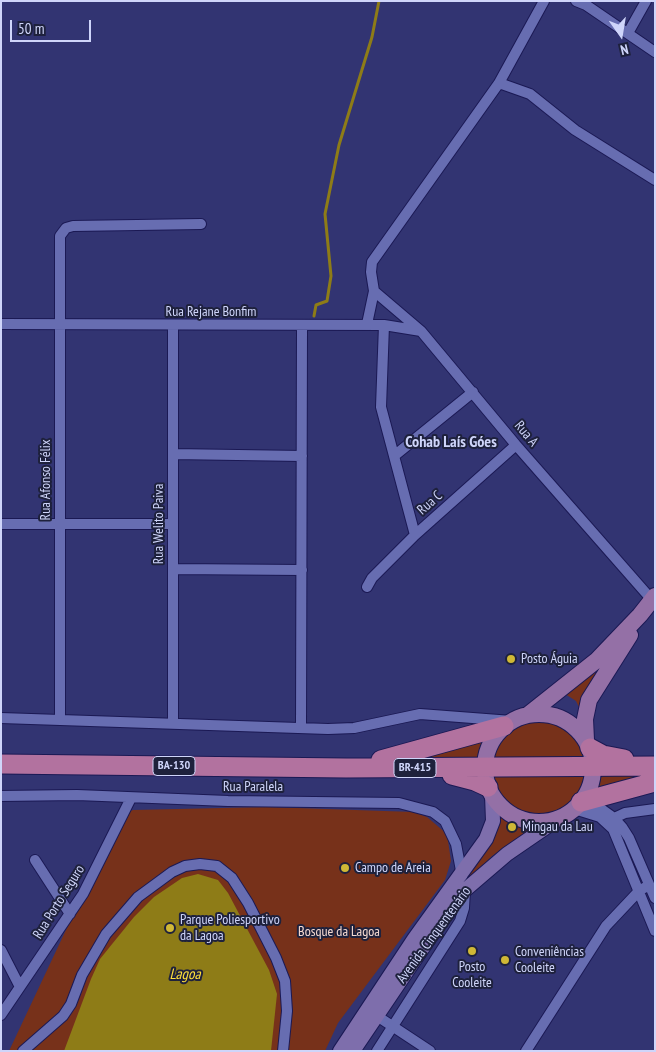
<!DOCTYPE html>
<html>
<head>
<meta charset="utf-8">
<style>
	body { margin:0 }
	#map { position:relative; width:656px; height:1052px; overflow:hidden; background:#323472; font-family:"PT Sans Narrow",sans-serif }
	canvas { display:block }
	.frame { position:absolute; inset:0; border:2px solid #cfd5fa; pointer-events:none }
	.north { position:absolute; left:596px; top:10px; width:50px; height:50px; -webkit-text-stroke:4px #1e213c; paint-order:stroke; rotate:167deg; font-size:14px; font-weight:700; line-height:20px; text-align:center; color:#cfd5fa }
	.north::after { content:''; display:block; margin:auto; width:18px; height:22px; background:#cfd5fa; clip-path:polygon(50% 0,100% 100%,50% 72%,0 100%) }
	.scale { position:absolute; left:10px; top:20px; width:81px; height:22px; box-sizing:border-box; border:2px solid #cfd5fa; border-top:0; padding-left:6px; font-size:15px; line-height:18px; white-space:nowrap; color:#cfd5fa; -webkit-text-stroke:4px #1e213c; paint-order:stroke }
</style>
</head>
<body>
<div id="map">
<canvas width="656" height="1052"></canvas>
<div class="frame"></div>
<div class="north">N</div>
<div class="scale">50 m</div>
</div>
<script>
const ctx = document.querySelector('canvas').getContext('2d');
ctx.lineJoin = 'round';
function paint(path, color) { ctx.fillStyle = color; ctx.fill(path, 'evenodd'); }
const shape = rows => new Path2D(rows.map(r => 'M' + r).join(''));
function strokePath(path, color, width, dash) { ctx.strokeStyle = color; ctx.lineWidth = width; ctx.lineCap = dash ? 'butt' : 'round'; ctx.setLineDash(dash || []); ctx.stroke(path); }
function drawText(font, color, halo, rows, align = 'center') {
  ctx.font = font + ' "PT Sans Narrow",sans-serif'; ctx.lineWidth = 4; ctx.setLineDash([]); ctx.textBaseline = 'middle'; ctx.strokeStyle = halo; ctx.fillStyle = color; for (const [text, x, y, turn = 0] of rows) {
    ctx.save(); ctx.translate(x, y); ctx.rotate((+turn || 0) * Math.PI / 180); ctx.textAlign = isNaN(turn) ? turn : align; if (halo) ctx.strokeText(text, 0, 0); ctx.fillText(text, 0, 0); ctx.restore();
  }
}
const green = shape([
	[612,650,581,711,576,701,562,692],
	[529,720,549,720,571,730,582,742,589,759,490,759,492,751,501,737],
	[489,738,479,758,423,757],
	[589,774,588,783,577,798,561,811,543,815,524,813,509,804,497,791,492,776],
	[655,774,594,794,602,776],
	[496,806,522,822,539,825,492,856,471,878,467,874],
	[267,807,414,812,427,817,447,834,451,861,445,880,338,1023,325,1051,9,1051,120,815,133,810]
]);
const water = shape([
	[198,874,218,880,228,893,269,970,277,994,271,1051,64,1051,91,979,100,959,134,917,154,897,182,878]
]);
const stream = shape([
	[314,316,316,305,327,301,331,276,325,214,339,145,372,37,379,1]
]);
const street = shape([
	[576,1,586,5,655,52],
	[628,33,646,1],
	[499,83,530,94,575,130,655,180],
	[374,291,421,331,516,445,652,600],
	[1,324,384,325,421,331],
	[367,324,374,291,371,272,372,262,499,83,544,1],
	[173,325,173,722],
	[384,325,381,407,415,535],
	[173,454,302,456],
	[394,456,473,392],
	[1,524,173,524],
	[173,569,302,570],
	[367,587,372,578,415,535,516,445],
	[1,718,328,729,354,728,420,714,512,721],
	[60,719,60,236,66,228,73,226,201,224],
	[301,728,302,326],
	[1,796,77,795,228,801,399,803,433,812,445,821,456,844,462,876],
	[584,804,600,808,614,818,622,827,629,838,655,898],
	[574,809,600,817,613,829,655,931],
	[610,820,625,813,655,809],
	[35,860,70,914],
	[1,950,20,987],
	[1,1015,83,894,131,798],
	[377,1016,430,1051],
	[23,1051,63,1016,71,1004,82,975,106,934,138,897,172,872,185,866,200,864,217,866,232,878,248,903,276,958,285,981,287,1011,283,1051],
	[377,1051,460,921,464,908,465,890],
	[526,1051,606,926,639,891,649,885]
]);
const secondary = shape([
	[340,1051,414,939,486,839,493,821,492,795],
	[353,1051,436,928,465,890,507,854,558,819]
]);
const primary = shape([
	'485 768a54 54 0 1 1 108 0a54 54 0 1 1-108 0Z',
	[529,714,597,660,640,615,655,596],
	[586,740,585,719,589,700,630,635]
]);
const highway = shape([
	[590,748,603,755,624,759],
	[381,760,504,726],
	[1,764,346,768,655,766],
	[452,775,475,781,488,787],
	[581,802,655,782]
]);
const markers = [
	[511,659,5,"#d0b836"],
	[512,827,5,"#d0b836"],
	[345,868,5,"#d0b836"],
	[170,928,5,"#d0b836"],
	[472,951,5,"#d0b836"],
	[505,960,5,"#d0b836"]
];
const shields = [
	[174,766,42],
	[415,768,42]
];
const shieldNames = [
	["BA-130",174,766],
	["BR-415",415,768]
];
const streetNames = [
	["Rua Rejane Bonfim",211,312],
	["Rua A",526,434,50],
	["Rua Afonso Félix",46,480,-90],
	["Rua C",430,503,-42],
	["Rua Welito Paiva",159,524,-90],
	["Rua Paralela",253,787],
	["Rua Porto Seguro",59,902,-58],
	["Avenida Cinquentenário",434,935,-54]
];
const poiNames = [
	["Posto Águia",521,659],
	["Mingau da Lau",522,827],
	["Campo de Areia",355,868],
	["Parque Poliesportivo",180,920],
	["da Lagoa",180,936],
	["Conveniências",515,952],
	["Cooleite",515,968],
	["Posto",472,967,"center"],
	["Cooleite",472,983,"center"]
];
const parkNames = [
	["Bosque da Lagoa",339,932]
];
const waterNames = [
	["Lagoa",185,975]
];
const quarterNames = [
	["Cohab Laís Góes",451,442]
];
paint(green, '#77311a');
paint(water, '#8e7c17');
strokePath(stream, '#8e7c17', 3);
strokePath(street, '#1b1954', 12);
strokePath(secondary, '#1b1954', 16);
strokePath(primary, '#1b1954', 18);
strokePath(highway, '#1b1954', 21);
strokePath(street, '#676db1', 10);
strokePath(secondary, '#7e6eac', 14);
strokePath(primary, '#9470a6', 16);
strokePath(highway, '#b2729f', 19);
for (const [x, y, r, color] of markers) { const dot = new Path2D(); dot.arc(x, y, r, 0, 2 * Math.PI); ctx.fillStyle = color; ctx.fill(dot); strokePath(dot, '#1e213c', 2); }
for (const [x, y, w] of shields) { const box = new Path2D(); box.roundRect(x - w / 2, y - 9.5, w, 19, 4); ctx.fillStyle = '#1e213c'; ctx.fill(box); strokePath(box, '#cfd5fa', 1); }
drawText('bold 12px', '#cfd5fa', null, shieldNames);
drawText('14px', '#cfd5fa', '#1e213c', streetNames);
drawText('14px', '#cfd5fa', '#1e213c', poiNames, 'left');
drawText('14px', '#f6dad1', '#1e213c', parkNames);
drawText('italic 15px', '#ffe03b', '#1e213c', waterNames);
drawText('bold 16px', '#cfd5fa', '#1e213c', quarterNames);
</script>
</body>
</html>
